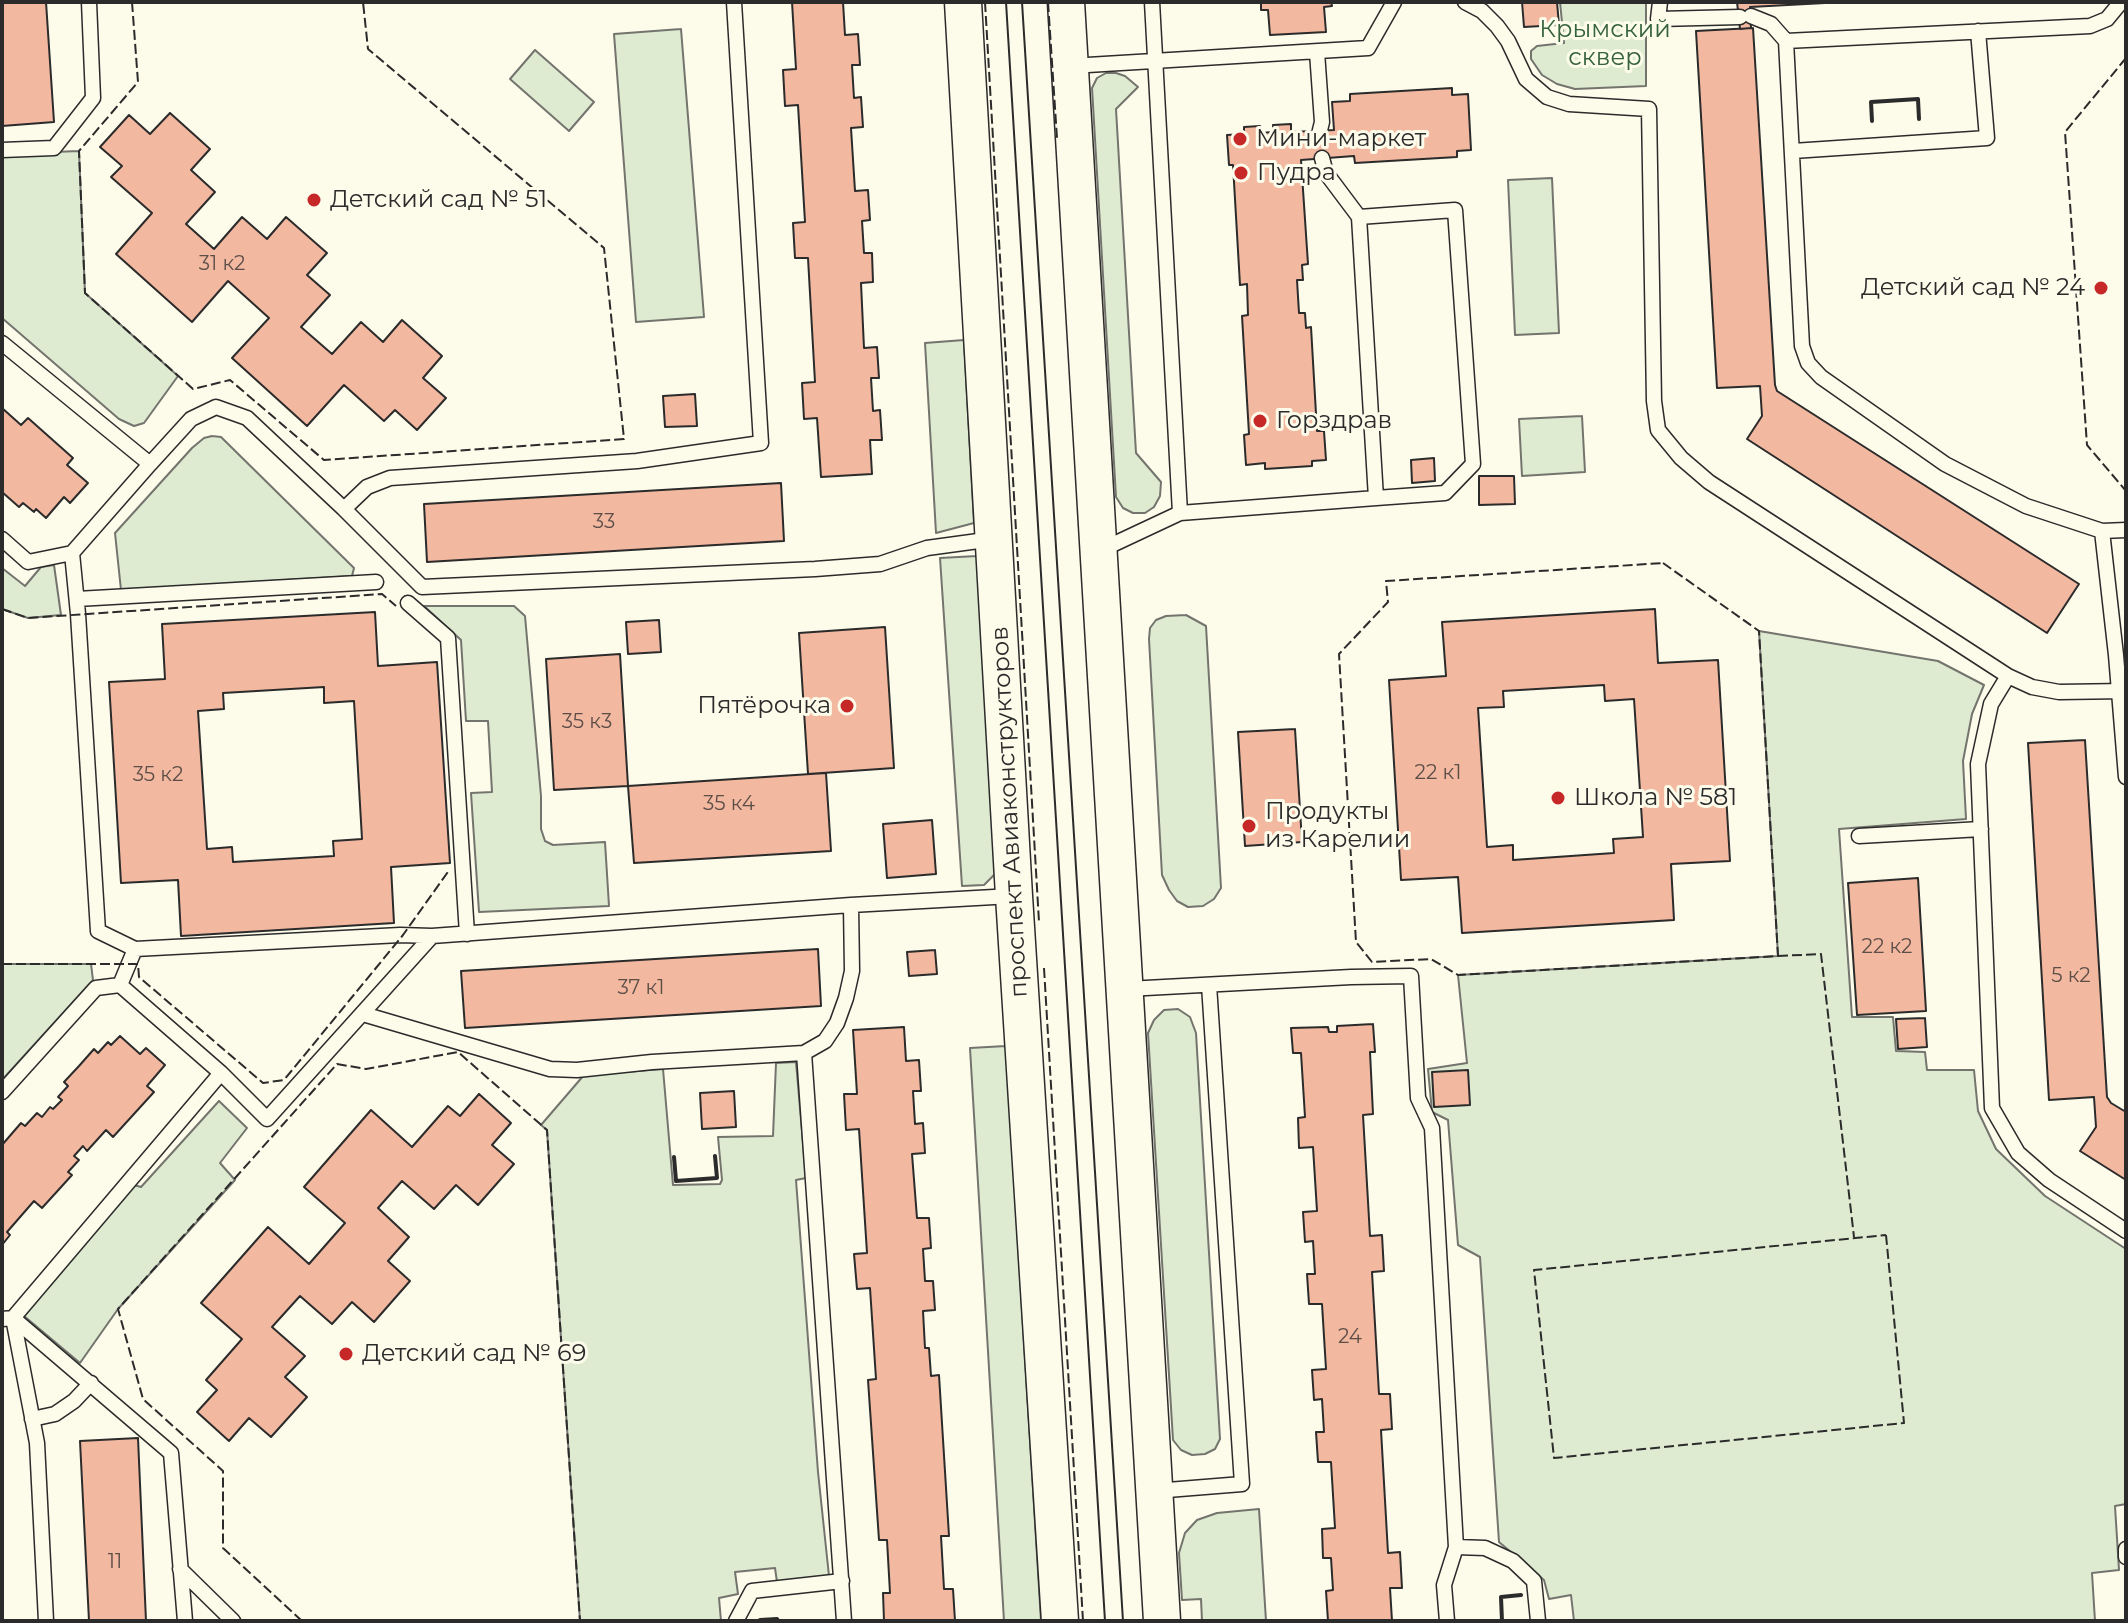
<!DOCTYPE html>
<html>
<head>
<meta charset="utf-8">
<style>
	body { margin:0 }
	#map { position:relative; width:2128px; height:1623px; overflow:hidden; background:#fdfbea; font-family:Montserrat,sans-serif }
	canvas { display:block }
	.frame { position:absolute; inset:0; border:4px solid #2b2b2b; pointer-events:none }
</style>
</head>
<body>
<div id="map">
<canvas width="2128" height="1623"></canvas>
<div class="frame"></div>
</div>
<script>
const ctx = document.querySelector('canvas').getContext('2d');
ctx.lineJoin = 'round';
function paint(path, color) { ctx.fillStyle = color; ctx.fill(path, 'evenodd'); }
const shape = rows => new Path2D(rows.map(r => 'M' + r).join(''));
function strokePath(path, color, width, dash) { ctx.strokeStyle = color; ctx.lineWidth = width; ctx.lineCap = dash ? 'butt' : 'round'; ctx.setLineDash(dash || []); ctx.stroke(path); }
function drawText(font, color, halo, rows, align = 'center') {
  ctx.font = font + ' Montserrat,sans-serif'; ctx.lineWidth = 6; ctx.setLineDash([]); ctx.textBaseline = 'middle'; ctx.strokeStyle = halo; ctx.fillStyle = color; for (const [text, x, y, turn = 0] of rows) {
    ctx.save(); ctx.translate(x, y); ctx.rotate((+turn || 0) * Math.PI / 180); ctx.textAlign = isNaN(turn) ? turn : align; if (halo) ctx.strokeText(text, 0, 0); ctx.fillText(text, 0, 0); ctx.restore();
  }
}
const green = shape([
	[1560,2,1646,2,1646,86,1575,89,1557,84,1542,75,1531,59,1531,51,1537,46,1564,43,1560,2],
	[681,29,704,317,636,322,614,34,681,29],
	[535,50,594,102,569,131,510,79,535,50],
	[1106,73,1116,73,1125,76,1138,87,1116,109,1136,453,1161,482,1160,496,1154,507,1145,513,1133,513,1123,508,1116,497,1092,88,1097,78,1106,73],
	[79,151,85,293,178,376,144,423,134,426,119,419,2,318,2,154,79,151],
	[1552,178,1559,333,1515,335,1508,180,1552,178],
	[964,340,974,523,936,533,925,343,964,340],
	[1582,416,1585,472,1522,476,1519,419,1582,416],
	[212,436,221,437,354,568,352,576,121,590,115,533,192,448,204,438,212,436],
	[977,556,995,874,984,885,962,886,940,558,977,556],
	[54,565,61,615,28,618,2,609,2,568,25,586,41,567,54,565],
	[424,606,514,606,525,616,541,796,541,829,545,841,553,845,605,842,609,906,479,912,471,793,492,792,488,721,466,721,461,640,424,606],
	[1186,615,1206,626,1221,888,1214,899,1203,906,1188,907,1177,901,1169,890,1162,875,1149,639,1150,628,1156,620,1166,616,1186,615],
	[1759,631,1938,661,1984,685,1972,714,1963,761,1966,819,1839,829,1852,1017,1893,1017,1896,1051,1925,1052,1927,1070,1974,1070,1978,1111,1996,1149,2045,1196,2126,1249,2126,1504,2115,1506,2119,1570,2092,1573,2095,1621,1574,1621,1571,1595,1549,1599,1544,1580,1499,1542,1480,1257,1458,1245,1448,1120,1432,1112,1428,1069,1467,1063,1458,975,1778,956,1759,631],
	[2,964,91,964,93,980,2,1080,2,964],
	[1178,1009,1190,1017,1196,1033,1220,1439,1215,1449,1205,1454,1192,1455,1181,1450,1173,1440,1148,1033,1154,1020,1164,1010,1178,1009],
	[1006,1046,1041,1621,1004,1621,970,1048,1006,1046],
	[796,1062,806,1178,796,1180,818,1472,829,1576,777,1582,775,1568,735,1572,738,1594,719,1598,721,1621,580,1621,547,1130,541,1125,584,1075,663,1069,673,1185,720,1184,722,1180,718,1137,773,1136,776,1063,796,1062],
	[219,1101,247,1128,220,1163,235,1180,118,1309,80,1363,24,1316,134,1185,141,1187,219,1101],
	[1259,1509,1266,1621,1202,1621,1201,1599,1182,1600,1179,1553,1185,1533,1197,1520,1217,1513,1259,1509]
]);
const building = shape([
	[2,2,46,2,54,122,2,126,2,2],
	[792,2,843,2,845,35,858,34,860,65,852,65,854,98,861,97,863,127,851,128,855,191,868,190,870,220,862,221,864,253,872,253,873,282,861,283,864,348,877,347,879,378,871,378,873,411,880,410,882,440,870,440,872,474,821,477,817,418,804,419,802,383,815,382,808,258,795,258,793,223,805,222,798,105,785,106,783,70,796,69,792,2],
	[1261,2,1331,2,1332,6,1324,7,1326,32,1270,35,1268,10,1261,10,1261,2],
	[1522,2,1557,2,1559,25,1524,27,1522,2],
	[1737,2,1844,2,1750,7,1751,28,1740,29,1737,2],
	[1753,28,1775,385,1777,391,2079,584,2047,633,1747,439,1762,416,1760,386,1717,388,1696,31,1753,28],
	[1452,88,1452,95,1468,94,1471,150,1457,151,1457,157,1355,163,1354,156,1301,160,1308,264,1302,265,1303,280,1297,280,1299,313,1305,313,1306,328,1311,327,1317,431,1324,431,1326,460,1312,461,1312,466,1265,469,1265,463,1246,465,1244,435,1249,434,1242,316,1248,315,1247,284,1240,285,1233,165,1229,165,1227,135,1244,134,1244,127,1260,126,1261,133,1273,132,1273,125,1291,124,1291,132,1334,130,1332,102,1350,101,1350,94,1452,88],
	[170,113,210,149,191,170,215,192,186,224,214,249,242,217,267,239,286,217,327,253,307,275,330,295,301,327,332,354,361,322,383,342,402,320,442,356,423,378,446,398,417,430,395,410,384,421,344,385,307,426,232,358,269,318,228,281,192,322,116,254,152,213,111,177,122,166,100,147,129,115,150,134,170,113],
	[695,394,697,426,665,427,663,396,695,394],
	[2,408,21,425,28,418,73,458,67,465,88,483,70,503,64,497,46,518,36,509,34,512,23,503,19,507,2,492,2,408],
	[1434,458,1435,481,1412,483,1411,460,1434,458],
	[1479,476,1514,476,1515,504,1479,505,1479,476],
	[781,483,784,541,427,562,424,504,781,483],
	[1655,609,1658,663,1718,660,1730,861,1671,864,1674,920,1462,933,1458,877,1401,880,1389,680,1446,676,1442,622,1655,609],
	[1604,685,1605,701,1634,699,1643,837,1613,839,1614,853,1513,860,1513,845,1487,847,1478,708,1504,707,1503,691,1604,685],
	[375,612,378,666,437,662,450,863,391,867,394,923,181,936,178,880,121,883,109,682,165,679,162,624,375,612],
	[324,687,324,703,354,701,362,839,333,841,334,856,233,862,232,847,207,849,198,711,224,709,223,693,324,687],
	[659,620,661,652,628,654,626,622,659,620],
	[885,627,894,768,808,774,799,633,885,627],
	[620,654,628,786,554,790,546,659,620,654],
	[1295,729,1302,842,1245,846,1238,732,1295,729],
	[2085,740,2107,1097,2111,1103,2126,1112,2126,1180,2080,1151,2096,1127,2094,1097,2049,1100,2028,743,2085,740],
	[826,773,831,851,634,863,628,786,826,773],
	[932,820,936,874,887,878,883,824,932,820],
	[1918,878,1926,1011,1857,1015,1848,883,1918,878],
	[818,949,821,1006,465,1028,461,971,818,949],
	[935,950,937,974,909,976,907,952,935,950],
	[1925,1018,1927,1047,1898,1049,1896,1019,1925,1018],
	[1373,1024,1375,1052,1370,1052,1373,1114,1363,1115,1370,1236,1382,1235,1384,1271,1372,1272,1379,1394,1390,1394,1392,1429,1381,1430,1388,1553,1400,1552,1402,1588,1390,1588,1392,1621,1328,1621,1326,1591,1333,1590,1331,1558,1323,1558,1322,1529,1335,1528,1331,1462,1318,1462,1316,1432,1324,1432,1322,1399,1314,1400,1312,1370,1326,1369,1322,1304,1309,1304,1307,1274,1315,1274,1313,1241,1305,1242,1303,1212,1317,1211,1313,1147,1299,1148,1298,1118,1305,1117,1301,1053,1293,1053,1291,1028,1328,1027,1329,1032,1337,1032,1337,1026,1373,1024],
	[904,1027,906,1061,919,1060,921,1091,913,1091,915,1124,923,1123,925,1153,912,1154,917,1218,929,1218,931,1248,923,1249,925,1281,933,1281,935,1310,923,1311,925,1348,929,1348,931,1376,939,1375,949,1536,941,1536,944,1589,953,1589,955,1621,884,1621,883,1593,890,1593,887,1540,879,1540,868,1380,876,1379,870,1288,857,1289,854,1254,867,1253,859,1129,846,1130,844,1094,857,1094,853,1030,904,1027],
	[120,1036,140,1054,146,1048,165,1065,147,1086,154,1092,113,1137,106,1130,87,1151,83,1146,74,1156,79,1160,68,1172,72,1175,42,1208,34,1201,7,1232,10,1235,2,1245,2,1145,21,1123,25,1126,37,1113,42,1117,50,1107,53,1109,62,1100,58,1097,68,1086,64,1082,79,1066,94,1049,98,1053,108,1042,111,1045,120,1036],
	[1468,1070,1470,1105,1434,1107,1432,1072,1468,1070],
	[734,1091,736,1127,702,1129,700,1093,734,1091],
	[479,1094,511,1123,492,1145,514,1164,478,1205,456,1185,434,1209,402,1181,378,1208,409,1237,388,1261,410,1281,374,1322,352,1302,332,1324,300,1296,272,1327,305,1356,285,1377,307,1397,271,1437,249,1418,229,1441,197,1412,217,1390,206,1380,242,1339,201,1303,268,1227,309,1264,345,1223,304,1187,371,1110,412,1147,448,1106,460,1116,479,1094],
	[138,1438,146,1621,89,1621,80,1441,138,1438]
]);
const service = shape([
	[1465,2,1482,11,1497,26,1508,41,1526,79,1547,97,1569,104,1649,109,1654,401,1658,430,1681,458,1709,482,2008,676,2032,687,2059,692,2126,691],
	[1660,2,1658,19,1740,17],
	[1751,16,1771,24,1786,41,1802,346,1808,363,1821,377,1945,464,2026,506,2102,531,2126,530],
	[1786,41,2090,26,2107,19,2121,2],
	[1317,52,1322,122,1320,130],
	[1071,66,1368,48,1394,2],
	[2,150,54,148,93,98,89,2],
	[1793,151,1987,138,1978,31],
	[1359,217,1455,210,1473,464,1445,493,1376,498],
	[2,343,150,464,191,419,216,407,247,418,344,509,422,587,815,569,880,564,927,548,993,539],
	[344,509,367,487,390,478,637,461,761,443,734,2],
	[1180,513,1376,498,1359,217,1326,173,1322,158],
	[2102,531,2116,655,2126,777],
	[2,539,28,562,72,553,150,464],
	[1099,551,1180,513,1152,2],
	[72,553,78,614,98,931,135,949,400,935,432,936],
	[77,599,376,582],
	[408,603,448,638,467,934],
	[2008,676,1991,704,1978,764,1992,1108,2018,1153,2049,1180,2126,1231],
	[1859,836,1981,829],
	[120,985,135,949],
	[1127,989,1351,977,1411,976,1418,1098,1432,1128,1456,1547,1444,1585,1447,1621],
	[363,1014,550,1069,577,1070,652,1062,804,1053,844,1621],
	[804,1053,825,1041,837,1023,846,998,852,971,851,905],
	[2,1092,96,988,120,985,221,1073],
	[2,1319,13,1318,171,1453,185,1621],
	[32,1419,55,1414,74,1401,91,1383],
	[1155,1491,1242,1484,1209,985],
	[1456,1547,1485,1548,1513,1561,1534,1581,1538,1621],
	[2126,1549,2126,1557],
	[180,1569,233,1621],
	[46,1621,37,1443,13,1318,221,1073,267,1119,432,936,851,905,1012,896],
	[736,1621,752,1591,842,1581]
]);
const tertiary = shape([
	[963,2,1014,896,1060,1621],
	[1066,2,1162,1621]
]);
const tram = shape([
	[1006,2,1105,1621],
	[1022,2,1123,1621]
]);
const fence = shape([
	[132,2,138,82,79,151,85,293,193,389,230,380,324,460,624,439,604,248,368,49,363,2],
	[985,2,1039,922],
	[1048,2,1057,138],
	[2126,58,2065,132,2087,445,2126,491],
	[1663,563,1759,631,1778,956,1458,975,1431,959,1372,962,1356,942,1339,654,1388,602,1386,581,1663,563],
	[2,609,28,618,382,594,396,606],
	[1778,956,1821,954,1854,1237],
	[2,964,138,964,139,977,263,1083,284,1080,403,935,450,869],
	[1044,968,1083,1621],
	[1886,1235,1904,1423,1554,1458,1534,1270,1886,1235],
	[302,1621,223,1548,223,1471,143,1399,118,1309,337,1064,366,1069,458,1052,547,1130,580,1621]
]);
const wall = shape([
	[1872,121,1871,102,1918,99,1919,119],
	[674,1157,676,1181,717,1178,715,1156],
	[760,1620,777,1619,778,1621],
	[1502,1621,1501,1597,1521,1595]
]);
const markers = [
	[1240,139,8,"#c62828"],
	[1241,173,8,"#c62828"],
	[314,200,8,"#c62828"],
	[2101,288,8,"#c62828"],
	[1260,421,8,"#c62828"],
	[847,706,8,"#c62828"],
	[1558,798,8,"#c62828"],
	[1249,826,8,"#c62828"],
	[346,1354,8,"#c62828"]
];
const numberNames = [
	["31 к2",222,264],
	["33",604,522],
	["35 к3",587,722],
	["22 к1",1438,773],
	["35 к2",158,775],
	["35 к4",729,804],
	["22 к2",1887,947],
	["5 к2",2071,976],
	["37 к1",641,988],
	["24",1350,1337],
	["11",115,1562]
];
const parkNames = [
	["Крымский",1605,30],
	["сквер",1605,58]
];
const poiNames = [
	["Мини-маркет",1256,139],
	["Пудра",1257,173],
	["Детский сад № 51",330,200],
	["Детский сад № 24",2085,288,"right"],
	["Горздрав",1276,421],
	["Пятёрочка",831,706,"right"],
	["Школа № 581",1574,798],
	["Продукты",1265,812],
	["из Карелии",1265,840],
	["Детский сад № 69",362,1354]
];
const streetNames = [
	["проспект Авиаконструкторов",1010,812,-93]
];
paint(green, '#deebd1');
strokePath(green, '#74746e', 2);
paint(building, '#f2b8a0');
strokePath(building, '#2b2b2b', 2);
strokePath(service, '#2b2b2b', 17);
strokePath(tertiary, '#2b2b2b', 39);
strokePath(service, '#fdfbea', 14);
strokePath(tertiary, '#fdfbea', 36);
strokePath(tram, '#2b2b2b', 2);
strokePath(fence, '#2b2b2b', 2, [10, 4]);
strokePath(wall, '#2b2b2b', 4);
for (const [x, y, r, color] of markers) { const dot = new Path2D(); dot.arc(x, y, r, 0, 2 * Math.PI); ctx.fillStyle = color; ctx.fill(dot); strokePath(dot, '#fdfbea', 3); }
drawText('20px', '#5d4e48', null, numberNames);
drawText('24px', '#34623c', '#fdfbea', parkNames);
drawText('24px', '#2b2b2b', '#fdfbea', poiNames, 'left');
drawText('24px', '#2b2b2b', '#fdfbea', streetNames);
</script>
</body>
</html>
